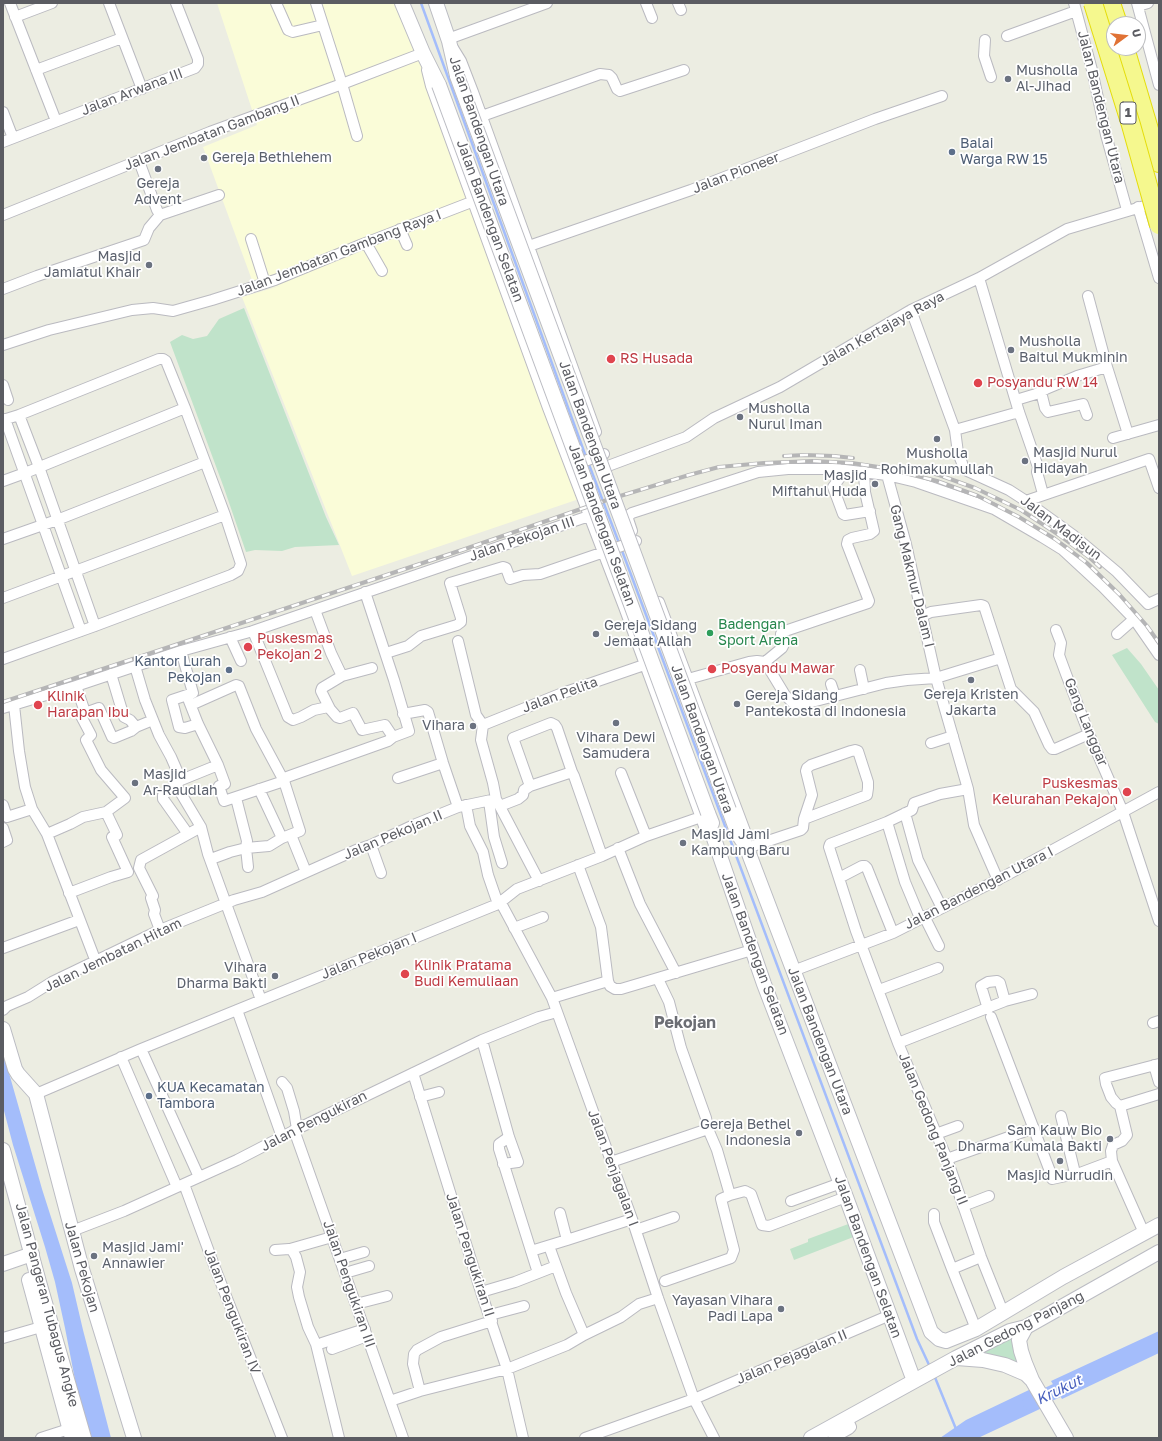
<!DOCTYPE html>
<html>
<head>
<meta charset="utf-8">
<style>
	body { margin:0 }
	#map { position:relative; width:1162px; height:1441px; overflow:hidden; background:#ecede2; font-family:"Golos Text",sans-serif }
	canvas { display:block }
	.frame { position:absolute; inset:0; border:4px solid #5b5c62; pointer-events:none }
	.north { position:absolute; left:1106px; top:16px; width:40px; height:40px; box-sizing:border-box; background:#fff; border:1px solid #bdbec0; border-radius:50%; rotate:75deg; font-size:11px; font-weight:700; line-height:16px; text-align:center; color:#5b5c62 }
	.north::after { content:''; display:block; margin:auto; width:14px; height:18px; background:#e07235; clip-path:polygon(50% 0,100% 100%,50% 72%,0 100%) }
</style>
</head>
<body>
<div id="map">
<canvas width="1162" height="1441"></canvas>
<div class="frame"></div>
<div class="north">U</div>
</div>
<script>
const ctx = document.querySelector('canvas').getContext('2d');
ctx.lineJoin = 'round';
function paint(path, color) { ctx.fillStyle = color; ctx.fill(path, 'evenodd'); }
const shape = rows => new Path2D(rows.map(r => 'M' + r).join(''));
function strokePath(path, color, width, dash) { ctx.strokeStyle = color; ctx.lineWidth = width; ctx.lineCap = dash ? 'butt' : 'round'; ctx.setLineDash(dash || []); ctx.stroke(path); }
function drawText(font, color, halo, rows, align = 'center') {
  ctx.font = font + ' "Golos Text",sans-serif'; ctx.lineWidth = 3.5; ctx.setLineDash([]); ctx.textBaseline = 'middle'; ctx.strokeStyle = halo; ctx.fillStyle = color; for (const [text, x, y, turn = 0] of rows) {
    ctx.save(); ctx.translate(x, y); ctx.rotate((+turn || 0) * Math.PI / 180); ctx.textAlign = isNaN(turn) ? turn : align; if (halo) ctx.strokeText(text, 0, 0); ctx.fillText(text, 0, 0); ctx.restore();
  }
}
const commercial = shape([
	[217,3,399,3,585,497,352,576,242,297,280,286,256,291,203,147,257,125]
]);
const green = shape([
	[244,308,326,517,339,545,295,547,282,551,255,550,246,552,224,488,170,342,182,335,193,339,207,336,219,319],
	[1127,648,1141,664,1159,690,1159,724,1155,722,1112,655],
	[851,1223,856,1236,794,1260,790,1249,808,1242,808,1239],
	[1013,1336,1024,1369,978,1354]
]);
const water = shape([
	[3,1052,42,1189,72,1283,83,1330,111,1438,90,1438,76,1385,65,1328,55,1282,45,1247,13,1145,3,1107],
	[1159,1331,1159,1353,1062,1399,1051,1381],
	[1031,1389,1042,1408,978,1438,940,1438,966,1420]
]);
const stream = shape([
	[421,3,586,457],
	[588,462,619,543],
	[621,548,917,1339,930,1367],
	[934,1375,956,1429]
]);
const river = shape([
	[1030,1403,1075,1382]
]);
const street = shape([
	[10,3,56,121],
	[109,3,142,89],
	[276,3,288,30,293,32,323,25],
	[316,3,342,84,357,136],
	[646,3,652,18],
	[678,3,681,10],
	[1074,3,1092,70,1106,135,1127,210],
	[1137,3,1159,85],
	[1138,6,1148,3],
	[15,17,52,3],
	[1007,36,1076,11],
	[448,39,547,3],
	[985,40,984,56,991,77],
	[453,48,461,61,473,92,596,432],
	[36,70,122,38],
	[427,70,431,86,548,408,624,607,704,826,710,827],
	[3,112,13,138],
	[482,116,600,74,609,75,612,78,617,89,620,91,684,70],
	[3,142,195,68,198,64,198,59,176,3],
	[139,161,157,210,160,215],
	[1138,207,1159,278],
	[3,215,210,132,342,84,423,53],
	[400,229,407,245],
	[251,239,265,283],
	[366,243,382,271],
	[529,246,691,190,875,119,942,96],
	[979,278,1019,412,1038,467,1037,472,1043,494],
	[3,289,37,276,144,240,149,228,160,215,219,195],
	[1088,296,1107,367,1128,434],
	[911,310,955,430,958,453,962,463,963,469,1009,490,1026,501,1073,535,1117,572,1148,604,1159,599],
	[3,345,49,330,132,310,153,308,173,311,212,300,275,280,360,245,474,201],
	[3,385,8,400],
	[1041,392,1045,408,1048,412,1083,404,1087,415],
	[1016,400,1036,394,1046,389,1077,376,1107,367],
	[19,415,39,467,95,626],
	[5,419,81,631],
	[3,420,19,415,159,359,163,359,166,361,185,408,225,515,241,564,238,571,231,575,95,626,3,659],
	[955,430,1019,412],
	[1113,438,1159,425],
	[574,465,604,454],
	[608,466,686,437,714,418,780,387,911,310,979,278,1067,229,1158,202],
	[839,469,839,479,833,487,843,514,845,515,870,511],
	[887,475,906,544,936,678,968,789,974,825,998,880],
	[3,481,25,473,185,408],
	[1026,501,1149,459,1159,488],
	[632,531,628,519,629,515,632,513,758,472,788,469,836,469,887,475,916,482,994,509,1042,537,1063,550,1103,587,1134,619,1159,655],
	[3,539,57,520,205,462],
	[3,598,225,515],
	[659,602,745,831,746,844],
	[315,610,331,653,342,676],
	[922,616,931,612,981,605,984,606,1011,689,1034,712,1049,745,1052,749,1055,749,1089,734],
	[1056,630,1061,643,1059,655,1066,674,1089,734,1123,812,1159,921],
	[253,631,288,717,293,720,301,717,314,710,328,707],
	[1117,634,1134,619],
	[230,637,241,661],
	[458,641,476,715,483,725],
	[181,651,193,693,172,700,179,727,185,728,198,724],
	[386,653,408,646,421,636,457,625,461,622,461,618,450,583,503,567,506,568,510,579,523,575,540,574,636,541],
	[765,662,782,648,784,644,781,634,782,632,868,603,869,601,847,544,848,540,852,538,870,534,874,531,865,492,864,471],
	[135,666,145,700,159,735,171,757,181,780],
	[372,668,342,676,322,688,321,691,330,709,337,717,340,718,353,713,362,730,385,725,393,737],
	[860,670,864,689],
	[111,674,124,717,130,720,136,727],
	[688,679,749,662,757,661,765,662,785,695,792,702,800,705,886,683,907,680,936,678,1001,658],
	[831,684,835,696],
	[76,686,85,712],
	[187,696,198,724,218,765,225,784,219,786,224,801,284,781,287,777,388,741,393,737,409,731,394,680,365,592],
	[14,705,19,751,25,787,32,809,47,834,96,962],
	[191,705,236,685,239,686,256,729,284,781,300,831,282,838,269,846,246,848,230,852,211,859],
	[3,708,76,686,181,651,253,631,589,516],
	[403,714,425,710,428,712,443,763,458,807],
	[931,743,953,736],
	[621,773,646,836],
	[398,778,443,763],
	[176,785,201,827,208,854,261,1000],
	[530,786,513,738,551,723,555,725,557,728,572,772],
	[259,789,282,838],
	[968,789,940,794,914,803,912,810,887,822,830,844,829,847,856,931,898,1043,947,1159,981,1257,1003,1312],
	[236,798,247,841,246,848,248,867],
	[489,801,494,837,502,863],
	[3,805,7,817,32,809],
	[466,805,470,826,483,852,488,875,498,904],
	[500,806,518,799,523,795,524,790,530,786,572,772,574,776,602,856],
	[905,813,918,860,942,908],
	[887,822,905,882,920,918],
	[3,828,7,840,3,842],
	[47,834,70,824,83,817,106,812,125,798,101,770,86,740,91,735,81,716,82,714,99,708,112,737,114,738,131,731,136,727,153,720],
	[188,834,166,803,163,799,163,795,181,780,218,765],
	[291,835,306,872],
	[371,845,381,873],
	[618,848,640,904,676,973],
	[747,848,801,830,803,828,804,819,812,795,806,771,807,768,811,765,851,751,855,750,858,751,868,782,868,788,867,795,804,819],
	[839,878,862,866,865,866,867,868,893,933],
	[539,881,496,799,493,783,481,740,483,725,560,694,644,665],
	[69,893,111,877,128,872,112,837,117,835,106,812],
	[501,903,552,998,632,1219,658,1298,694,1399,714,1438],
	[924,916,939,946],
	[514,928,543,917],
	[160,930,154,914,155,910,151,898,153,896,139,868,141,860,201,827],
	[3,948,79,920],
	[793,971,893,933,1005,876,1159,792],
	[608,981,610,986,615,989,621,989,752,950],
	[879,990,938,968],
	[552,998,608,981,601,927,578,865],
	[988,1009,981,986,988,982,997,981,1000,983,1005,1001],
	[3,1010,7,1006,28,997,52,982,160,930,234,900,262,892,356,850,371,845,416,824,458,807,496,799],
	[237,1010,282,1137],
	[991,1017,1051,1174],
	[1153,1023,1159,1021],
	[482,1040,509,1137,518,1162,503,1164],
	[898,1043,1005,1001,1032,994],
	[141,1049,199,1177],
	[121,1057,177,1187],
	[1154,1065,1159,1082],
	[413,1073,481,1292,507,1369,523,1438],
	[282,1082,287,1088,294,1111,297,1129],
	[36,1094,141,1049,498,904,517,889,602,856,646,836,701,817],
	[420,1097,439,1092],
	[1120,1106,1116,1103,1111,1097,1106,1084,1105,1078,1159,1064],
	[1061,1116,1075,1173],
	[708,1129,717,1150,730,1195,745,1191,751,1194,762,1225,769,1226,846,1197],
	[294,1130,403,1438],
	[936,1134,958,1126],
	[509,1137,499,1144,499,1149,538,1273],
	[947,1159,1034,1128],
	[611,1162,708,1129,706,1118,681,1048,669,1002,658,979],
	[1052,1179,1080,1173,1112,1161],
	[184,1184,215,1268,282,1438],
	[791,1201,841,1183],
	[963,1206,989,1196],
	[934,1214,934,1222,952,1269,981,1257],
	[636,1230,674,1217],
	[72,1231,124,1211,237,1160,297,1129,482,1040,539,1017,557,1012],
	[1144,1233,1112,1161,1111,1151,1113,1145,1122,1141,1127,1135,1120,1106,1159,1094],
	[567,1240,632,1219],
	[549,1246,566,1293,584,1335],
	[290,1249,332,1237],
	[275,1250,289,1249,292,1250,296,1257,300,1272,297,1287,299,1297,308,1327,316,1344,339,1438],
	[531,1251,567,1240,560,1213],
	[340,1259,364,1252],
	[952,1269,976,1329],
	[345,1273,369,1266],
	[665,1281,731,1258,734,1250,721,1199,730,1195],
	[481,1292,515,1282,556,1266],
	[356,1304,387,1296],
	[490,1315,524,1306],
	[3,1338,41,1327],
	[322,1343,365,1329],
	[332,1349,367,1336],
	[420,1391,413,1364,414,1354,417,1350,441,1337,492,1321],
	[390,1401,420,1391,507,1369,567,1345,584,1335,621,1317,639,1304,658,1298],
	[41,1438,69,1429],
	[585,1438,694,1399,890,1315],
	[833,1438,849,1429,851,1427,847,1418]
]);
const secondary = shape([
	[402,3,423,53,439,85],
	[436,3,449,41,457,76],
	[729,810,738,834,746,846,931,1332,939,1339,946,1341,976,1329,1063,1277,1159,1225],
	[708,813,712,823,710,827,764,984,846,1197,914,1381],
	[3,1029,15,1069,18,1074,36,1094,82,1269,134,1438],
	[3,1150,39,1282,84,1438],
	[3,1264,32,1254],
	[29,1280,72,1438],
	[1026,1327,1019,1340,1021,1351,1025,1363,1032,1380,1066,1438],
	[957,1358,983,1360,1005,1365,1026,1374,1031,1379],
	[811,1438,956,1358,1010,1331,1026,1327,1159,1252]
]);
const highway = shape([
	[1111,3,1118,24],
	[1125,48,1159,163]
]);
const rail = shape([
	[784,456,805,455,834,456,853,458],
	[928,472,939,475,975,488,1021,510,1059,535,1090,558,1100,567],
	[3,702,465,549,607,500,689,475,719,467,764,463,813,461,852,463,885,468,937,481,978,496,1019,517,1055,539,1087,563,1119,594,1147,626,1159,643]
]);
const secondaryBridge = shape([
	[457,76,729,810],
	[439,85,708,813]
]);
const highwayBridge = shape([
	[1093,3,1131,125,1159,225]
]);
const markers = [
	[1008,79,4,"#6b7280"],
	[952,152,4,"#5c6f8a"],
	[204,158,4,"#6b7280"],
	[158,169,4,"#6b7280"],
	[149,265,4,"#6b7280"],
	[1011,350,4,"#6b7280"],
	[611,359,5,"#e0444e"],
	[978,383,5,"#e0444e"],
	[740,417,4,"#6b7280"],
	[937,439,4,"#6b7280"],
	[1025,461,4,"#6b7280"],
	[875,484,4,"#6b7280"],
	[710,633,4,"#2e9e5b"],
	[596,634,4,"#6b7280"],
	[248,647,5,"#e0444e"],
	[712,669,5,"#e0444e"],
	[229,670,4,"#5c6f8a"],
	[971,680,4,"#6b7280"],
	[737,704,4,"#6b7280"],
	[38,705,5,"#e0444e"],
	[616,723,4,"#6b7280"],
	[473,726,4,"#6b7280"],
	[135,783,4,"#6b7280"],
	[1127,792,5,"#e0444e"],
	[683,843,4,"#6b7280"],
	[405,974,5,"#e0444e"],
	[275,976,4,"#6b7280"],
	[149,1096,4,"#5c6f8a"],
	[799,1133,4,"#6b7280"],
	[1110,1139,4,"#6b7280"],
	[1060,1161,4,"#6b7280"],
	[94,1256,4,"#6b7280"],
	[781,1309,4,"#6b7280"]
];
const shields = [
	[1128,113,16]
];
const shieldNames = [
	["1",1128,113]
];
const worshipNames = [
	["Musholla",1016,71],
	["Al-Jihad",1016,87],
	["Gereja Bethlehem",212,158],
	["Gereja",158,184,"center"],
	["Advent",158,200,"center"],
	["Masjid",141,257,"right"],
	["Jamiatul Khair",141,273,"right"],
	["Musholla",1019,342],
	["Baitul Mukminin",1019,358],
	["Musholla",748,409],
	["Nurul Iman",748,425],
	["Masjid Nurul",1033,453],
	["Hidayah",1033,469],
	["Musholla",937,454,"center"],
	["Rohimakumullah",937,470,"center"],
	["Masjid",867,476,"right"],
	["Miftahul Huda",867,492,"right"],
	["Gereja Sidang",604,626],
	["Jemaat Allah",604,642],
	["Gereja Kristen",971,695,"center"],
	["Jakarta",971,711,"center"],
	["Gereja Sidang",745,696],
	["Pantekosta di Indonesia",745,712],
	["Vihara",465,726,"right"],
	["Vihara Dewi",616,738,"center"],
	["Samudera",616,754,"center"],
	["Masjid",143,775],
	["Ar-Raudlah",143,791],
	["Masjid Jami",691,835],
	["Kampung Baru",691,851],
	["Vihara",267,968,"right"],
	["Dharma Bakti",267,984,"right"],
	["Gereja Bethel",791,1125,"right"],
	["Indonesia",791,1141,"right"],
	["Sam Kauw Bio",1102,1131,"right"],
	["Dharma Kumala Bakti",1102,1147,"right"],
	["Masjid Nurrudin",1060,1176,"center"],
	["Masjid Jami'",102,1248],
	["Annawier",102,1264],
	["Yayasan Vihara",773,1301,"right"],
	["Padi Lapa",773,1317,"right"]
];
const streetNames = [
	["Jalan Arwana III",132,92,-21],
	["Jalan Bandengan Utara",1101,107,76],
	["Jalan Bandengan Utara",479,131,71],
	["Jalan Jembatan Gambang II",212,133,-21],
	["Jalan Pioneer",736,173,-21],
	["Jalan Bandengan Selatan",490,221,70],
	["Jalan Jembatan Gambang Raya I",339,253,-21],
	["Jalan Kertajaya Raya",882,329,-29],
	["Jalan Bandengan Utara",590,435,70],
	["Jalan Bandengan Selatan",602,525,70],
	["Jalan Madisun",1061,528,37],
	["Jalan Pekojan III",522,539,-19],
	["Gang Makmur Dalam I",912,576,76],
	["Jalan Pelita",560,695,-20],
	["Gang Langgar",1086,722,68],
	["Jalan Bandengan Utara",702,739,70],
	["Jalan Pekojan II",393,835,-23],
	["Jalan Bandengan Utara I",979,888,-27],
	["Jalan Bandengan Selatan",755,954,70],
	["Jalan Jembatan Hitam",113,955,-26],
	["Jalan Pekojan I",369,956,-22],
	["Jalan Bandengan Utara",820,1041,69],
	["Jalan Pengukiran",314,1121,-27],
	["Jalan Gedong Panjang II",933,1129,68],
	["Jalan Penjagalan I",613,1168,70],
	["Jalan Pengukiran II",470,1255,72],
	["Jalan Bandengan Selatan",868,1257,70],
	["Jalan Pekojan",82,1267,74],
	["Jalan Pengukiran III",349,1284,71],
	["Jalan Pangeran Tubagus Angke",47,1305,75],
	["Jalan Pengukiran IV",232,1311,69],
	["Jalan Gedong Panjang",1016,1329,-27],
	["Jalan Pejagalan II",792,1357,-23]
];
const serviceNames = [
	["Balai",960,144],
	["Warga RW 15",960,160],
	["Kantor Lurah",221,662,"right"],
	["Pekojan",221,678,"right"],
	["KUA Kecamatan",157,1088],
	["Tambora",157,1104]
];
const healthNames = [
	["RS Husada",620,359],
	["Posyandu RW 14",987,383],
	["Puskesmas",257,639],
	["Pekojan 2",257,655],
	["Posyandu Mawar",721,669],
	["Klinik",47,697],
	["Harapan Ibu",47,713],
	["Puskesmas",1118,784,"right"],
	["Kelurahan Pekajon",1118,800,"right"],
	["Klinik Pratama",414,966],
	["Budi Kemuliaan",414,982]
];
const leisureNames = [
	["Badengan",718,625],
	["Sport Arena",718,641]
];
const waterNames = [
	["Krukut",1059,1390,-26]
];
const quarterNames = [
	["Pekojan",685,1023]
];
paint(commercial, '#fafcd8');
paint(green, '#c0e3ca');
paint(water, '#a4bdfb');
strokePath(stream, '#a4bdfb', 2.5);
strokePath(river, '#a4bdfb', 15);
strokePath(street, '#babac0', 12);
strokePath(secondary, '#bbbcc3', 16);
strokePath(highway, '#e4dd0b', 20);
strokePath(street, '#fff', 10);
strokePath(secondary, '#fff', 14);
strokePath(highway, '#f5f88e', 18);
strokePath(rail, '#b5b5b6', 4);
strokePath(rail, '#fff', 2.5, [8]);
strokePath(secondaryBridge, '#bbbcc3', 16, []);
strokePath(highwayBridge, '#e4dd0b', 20, []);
strokePath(secondaryBridge, '#fff', 14);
strokePath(highwayBridge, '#f5f88e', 18);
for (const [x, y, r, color] of markers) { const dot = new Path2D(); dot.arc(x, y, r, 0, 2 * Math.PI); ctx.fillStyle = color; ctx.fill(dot); strokePath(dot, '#fff', 1.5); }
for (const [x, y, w] of shields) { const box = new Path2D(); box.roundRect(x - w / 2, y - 11, w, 22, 3); ctx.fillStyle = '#fff'; ctx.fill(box); strokePath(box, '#5b5c62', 1); }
drawText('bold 13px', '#5b5c62', null, shieldNames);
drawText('14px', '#5b616d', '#fff', worshipNames, 'left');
drawText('14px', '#5b5c62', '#fff', streetNames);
drawText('14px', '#4e5e75', '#fff', serviceNames, 'left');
drawText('14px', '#be3a42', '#fff', healthNames, 'left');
drawText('14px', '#27864d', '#fff', leisureNames, 'left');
drawText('italic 15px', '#4860bd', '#fff', waterNames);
drawText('bold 16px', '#6c6e74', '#fff', quarterNames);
</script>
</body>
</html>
